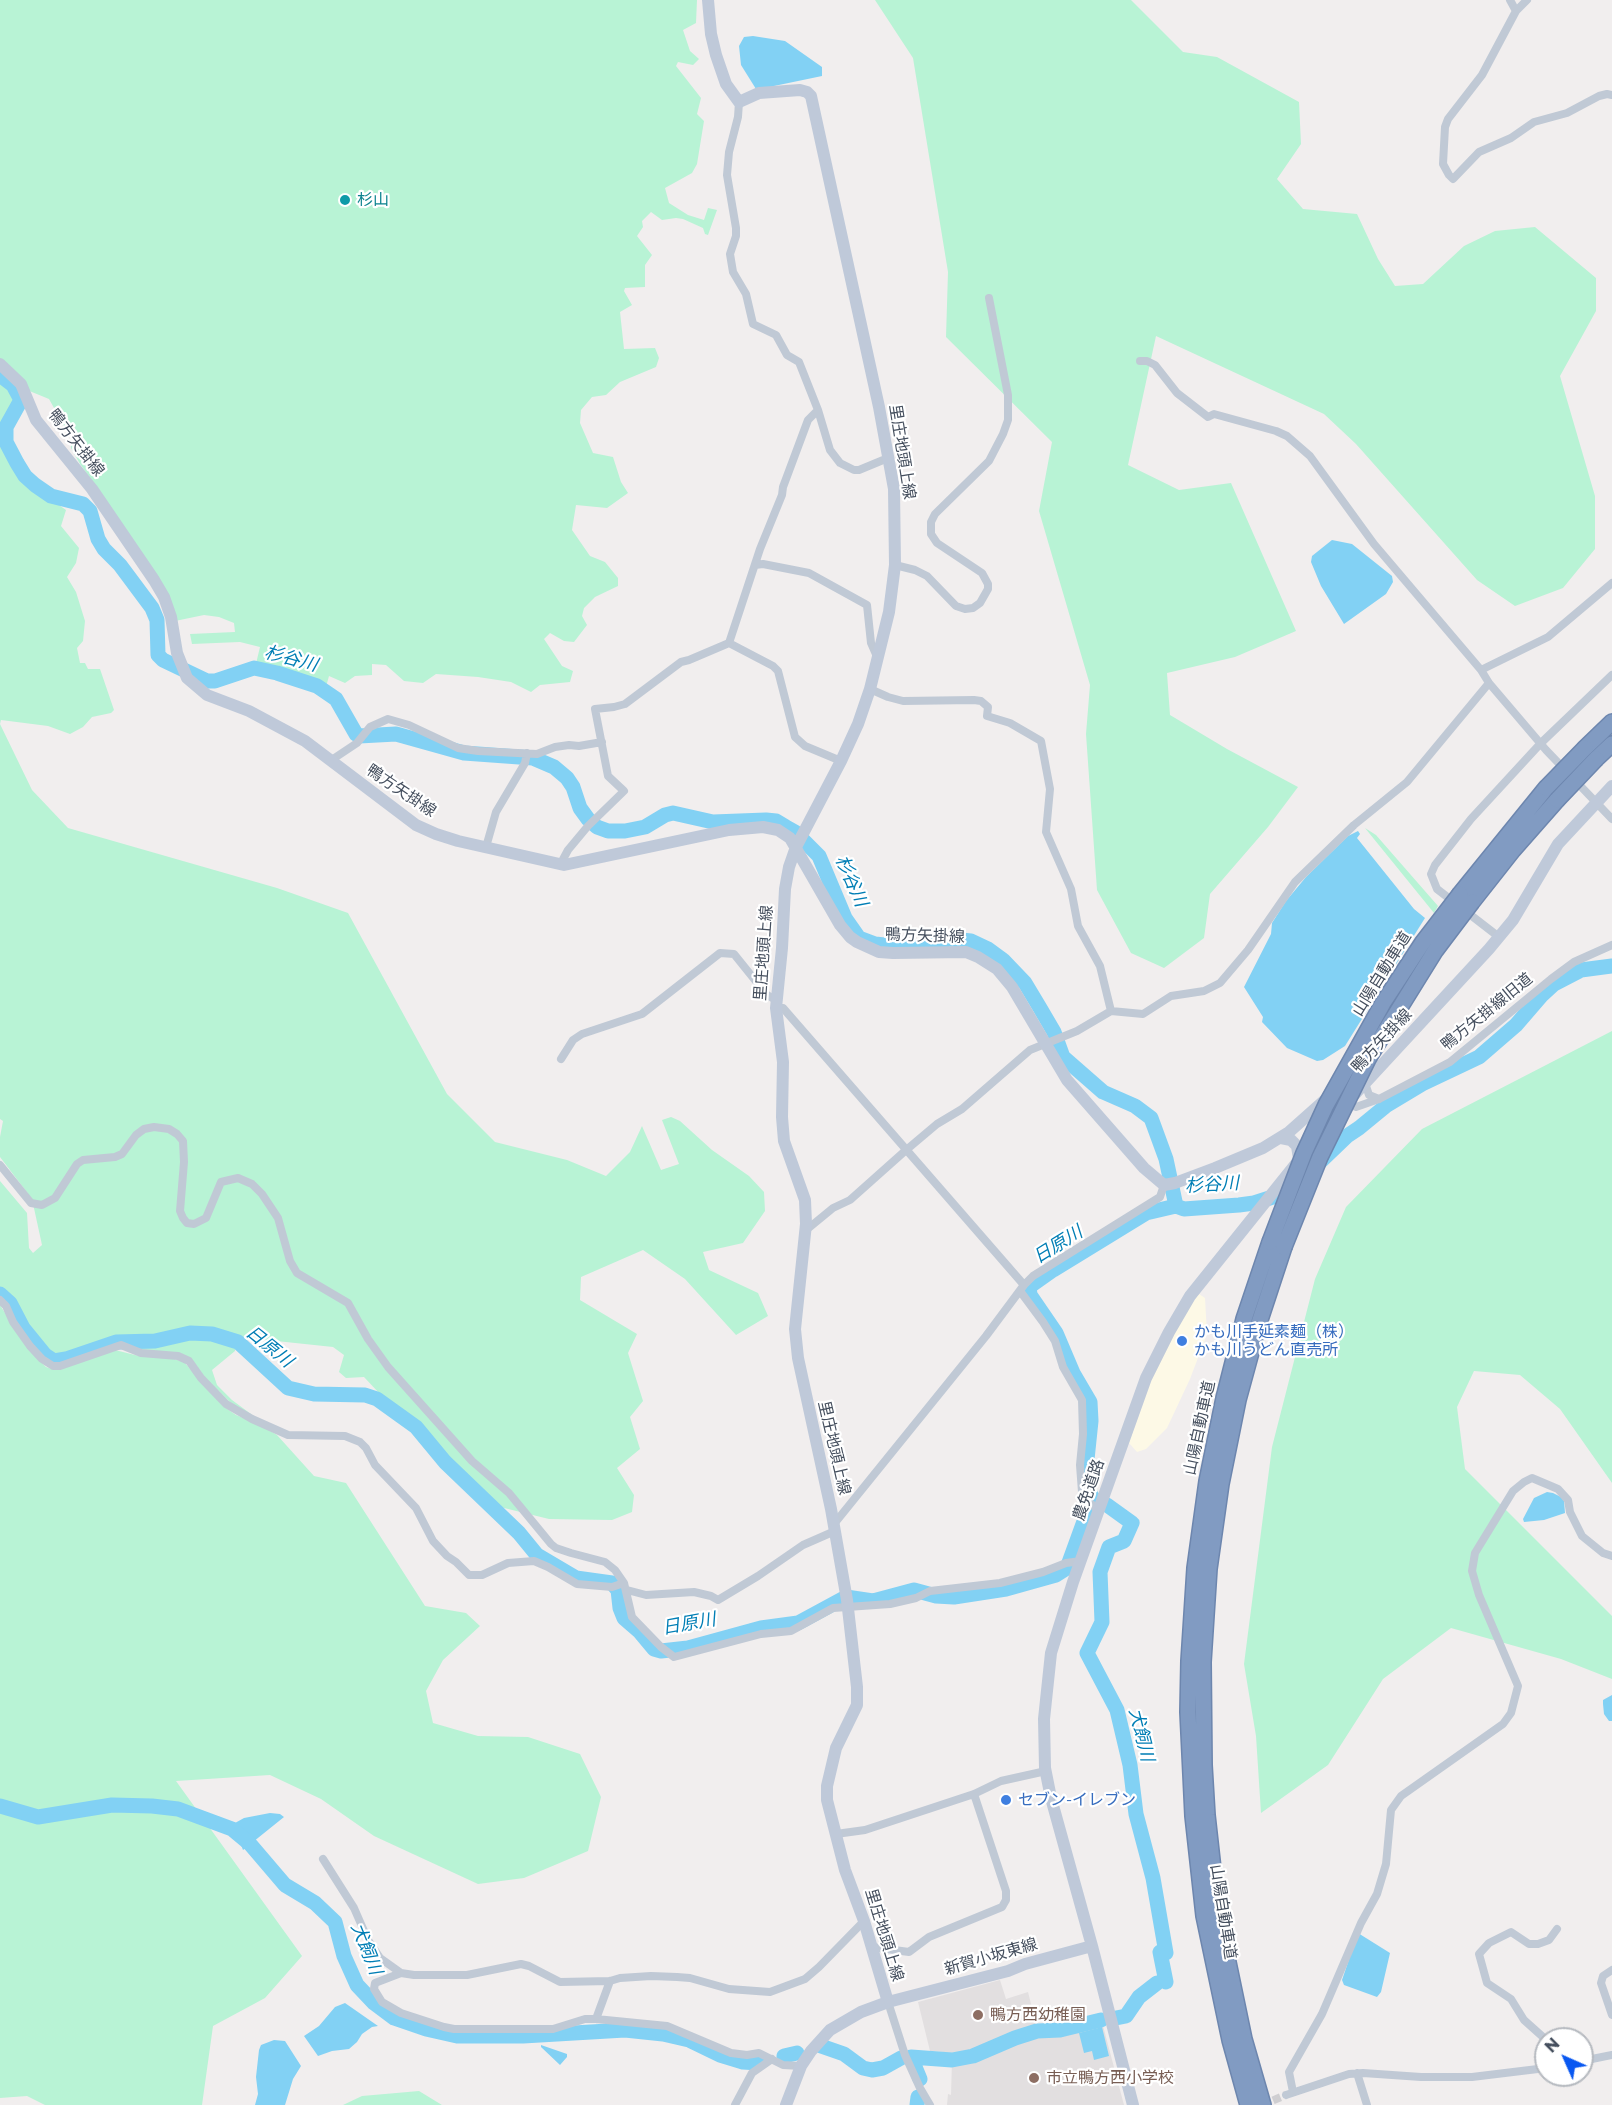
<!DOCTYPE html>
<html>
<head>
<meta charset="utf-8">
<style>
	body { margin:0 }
	#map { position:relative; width:1612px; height:2105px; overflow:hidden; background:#f1eeee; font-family:Montserrat,sans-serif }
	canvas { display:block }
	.north { position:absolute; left:1534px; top:2027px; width:60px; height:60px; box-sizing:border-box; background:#fff; border:2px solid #b5b9bf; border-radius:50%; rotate:315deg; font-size:16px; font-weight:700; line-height:24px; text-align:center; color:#454f5e }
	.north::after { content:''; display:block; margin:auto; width:21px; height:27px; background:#0958f1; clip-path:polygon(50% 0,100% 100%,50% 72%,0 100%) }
</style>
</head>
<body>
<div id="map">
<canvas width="1612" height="2105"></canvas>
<div class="north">N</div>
</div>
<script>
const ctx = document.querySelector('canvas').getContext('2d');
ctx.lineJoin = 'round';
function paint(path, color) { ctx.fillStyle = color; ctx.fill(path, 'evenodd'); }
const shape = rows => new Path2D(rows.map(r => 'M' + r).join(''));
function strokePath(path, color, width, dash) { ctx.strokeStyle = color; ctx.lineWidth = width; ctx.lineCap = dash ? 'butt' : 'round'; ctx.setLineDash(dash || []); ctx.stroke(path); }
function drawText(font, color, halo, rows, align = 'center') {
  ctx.font = font + ' Montserrat,"Noto Sans JP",sans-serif'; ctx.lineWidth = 4.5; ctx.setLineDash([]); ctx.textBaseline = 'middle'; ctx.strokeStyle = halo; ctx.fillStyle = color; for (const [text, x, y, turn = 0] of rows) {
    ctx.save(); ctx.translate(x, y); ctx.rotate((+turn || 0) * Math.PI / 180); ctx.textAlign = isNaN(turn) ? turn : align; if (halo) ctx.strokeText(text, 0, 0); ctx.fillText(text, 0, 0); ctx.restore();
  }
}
const commercial = shape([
	[1199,1294,1205,1298,1207,1334,1190,1379,1167,1428,1146,1449,1137,1452,1129,1443,1153,1374,1189,1306]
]);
const education = shape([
	[1000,1980,1006,1999,1028,1992,1037,2028,1018,2034,973,2054,951,2060,942,2059,943,2052,930,2051,918,2002],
	[1102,2022,1124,2105,947,2105,948,2094,951,2095,952,2061,985,2053,1027,2036,1072,2030]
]);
const green = shape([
	[0,0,697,0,696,23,683,30,690,51,699,59,693,65,678,62,676,66,701,98,697,114,704,121,697,164,692,173,665,188,669,203,688,215,704,220,708,208,717,210,708,235,705,234,703,228,683,219,676,218,662,220,651,212,642,221,643,227,637,236,652,255,645,265,645,287,625,288,624,291,632,305,620,312,624,349,655,348,659,358,656,367,620,382,606,395,592,397,581,410,580,423,593,453,613,457,621,482,628,493,607,508,576,505,572,530,590,556,605,562,618,578,618,586,595,597,584,608,582,616,587,625,574,642,564,641,550,633,544,639,562,666,573,671,570,682,540,685,531,692,511,682,478,677,436,674,423,683,404,681,386,665,372,664,372,675,355,676,345,683,329,676,324,694,254,672,260,647,240,642,192,644,190,634,235,632,234,623,219,617,204,615,175,621,102,495,80,464,71,448,71,438,49,399,27,390,17,401,3,424,3,444,22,477,26,482,66,510,61,526,79,548,76,563,67,577,76,592,85,621,83,641,77,648,80,663,85,663,88,669,100,669,114,710,111,713,92,717,83,727,70,734,48,726,1,720,0,724,32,790,68,828,277,888,348,913,447,1094,495,1142,567,1160,606,1176,630,1152,642,1126,661,1170,679,1164,662,1120,671,1117,680,1121,712,1150,749,1176,764,1192,765,1211,743,1243,703,1252,709,1270,758,1293,768,1316,736,1335,685,1279,643,1250,581,1277,580,1300,637,1334,628,1353,643,1401,630,1417,640,1449,617,1468,634,1495,632,1512,612,1520,549,1519,500,1507,449,1458,414,1417,379,1393,364,1377,346,1378,339,1372,344,1355,333,1347,248,1338,210,1328,144,1338,115,1339,56,1357,47,1353,20,1318,12,1302,0,1290,0,1181,27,1213,29,1248,33,1253,42,1245,32,1199,0,1157,0,1137,3,1121,0,1119],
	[875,0,1131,0,1183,52,1217,57,1299,102,1301,144,1277,179,1303,209,1357,214,1378,259,1395,286,1423,284,1464,246,1495,231,1535,227,1596,278,1596,311,1560,376,1595,496,1595,549,1563,588,1515,606,1477,580,1356,444,1324,414,1156,336,1128,465,1179,490,1231,483,1296,631,1235,657,1167,673,1170,715,1227,749,1298,787,1268,827,1210,894,1204,938,1164,968,1131,953,1097,890,1086,734,1090,685,1039,511,1052,442,946,337,948,272,913,58],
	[1365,828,1376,835,1438,906,1434,913],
	[1612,1031,1612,1483,1560,1409,1520,1375,1474,1371,1457,1407,1465,1469,1612,1616,1612,1679,1561,1659,1451,1628,1383,1679,1328,1765,1261,1813,1256,1736,1244,1664,1272,1447,1315,1279,1346,1207,1422,1129],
	[0,1305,28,1349,46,1367,55,1370,115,1350,139,1356,178,1359,185,1363,223,1406,236,1415,261,1425,277,1435,314,1476,346,1483,425,1606,466,1613,480,1626,443,1660,426,1691,433,1723,478,1736,528,1737,580,1754,601,1797,588,1851,524,1878,478,1884,374,1836,321,1799,270,1775,176,1781,302,1956,265,1998,213,2026,202,2105,45,2105,27,2096,0,2098],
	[191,1335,214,1338,235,1345,235,1351,212,1370,217,1385,232,1400,255,1417,236,1408,205,1378,196,1365,136,1349,127,1344,153,1344],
	[419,2091,442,2105,343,2105,362,2096]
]);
const water = shape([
	[753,36,785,41,822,67,822,76,774,86,772,89,756,89,741,65,739,46,744,37],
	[1332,540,1352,544,1392,576,1393,582,1386,594,1344,624,1321,586,1311,562,1312,556],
	[1358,831,1360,834,1357,838,1414,909,1425,918,1345,1046,1323,1060,1317,1061,1287,1048,1262,1022,1263,1017,1244,987,1271,934,1272,923,1286,901,1306,877,1348,836],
	[1547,1492,1553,1493,1561,1497,1564,1501,1565,1513,1544,1520,1524,1522,1523,1519,1534,1498],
	[1612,1695,1612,1721,1609,1721,1604,1714,1603,1704,1603,1700],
	[270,1813,280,1814,284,1817,243,1850,240,1842,232,1831,235,1823,244,1818],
	[1358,1933,1390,1953,1381,1992,1377,1997,1344,1985,1342,1980],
	[345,2003,378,2026,372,2027,362,2034,357,2042,349,2049,332,2051,318,2056,304,2036,319,2026,335,2007],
	[1102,2027,1109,2056,1094,2060,1092,2051,1084,2053,1079,2033],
	[274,2040,285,2041,301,2066,293,2079,285,2105,255,2105,258,2094,256,2077,259,2050,261,2045],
	[541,2045,567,2054,567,2057,560,2065,541,2047]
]);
const river = shape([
	[0,375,13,385,21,400,6,427,6,442,17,463,25,476,35,485,51,496,83,504,90,511,98,539,104,549,120,565,152,608,157,620,158,655,163,660,207,681,215,681,254,668,277,673,317,686,336,699,356,734,359,736,396,734,464,753,533,758,554,767,567,778,573,787,580,808,588,819,597,827,608,831,625,831,645,827,665,815,673,813,713,822,766,820,776,821,786,827,795,832,819,856,845,918,859,938,875,944,904,947,922,947,928,942,951,939,971,941,988,949,1003,960,1025,983,1040,1008,1054,1032,1063,1057,1103,1092,1135,1106,1151,1118,1166,1159,1176,1206],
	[1176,1206,1184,1209,1239,1205,1254,1203,1279,1195,1299,1182,1347,1136,1359,1128,1387,1105,1422,1084,1479,1057,1516,1025,1541,996,1554,984,1581,970,1612,966],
	[0,1294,10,1303,23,1328,45,1355,54,1361,66,1359,116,1342,155,1341,190,1333,212,1334,238,1342,288,1388,314,1394,365,1395,377,1399,416,1427,445,1462,519,1533,537,1555,576,1578,612,1583,618,1590,620,1608,624,1618,639,1631,654,1649,661,1651,688,1648,761,1628,798,1623,846,1597,873,1601,914,1590,936,1596,954,1597,1006,1589,1056,1575,1067,1568,1087,1513,1091,1495,1087,1488,1086,1469,1091,1421,1090,1402,1073,1373,1056,1333,1030,1295,1029,1287,1053,1270,1146,1213,1176,1206],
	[1091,1496,1096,1501,1107,1505,1132,1523,1124,1541,1109,1547,1100,1572,1102,1622,1087,1653,1117,1710,1130,1765,1136,1814,1153,1878,1166,1953,1160,1952,1166,1982],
	[0,1806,38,1817,112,1805,152,1806,178,1809,232,1829,250,1844,285,1885,315,1903,335,1922,344,1956,357,1985,374,2003,394,2018,426,2029,457,2036,523,2036,625,2030,663,2034,689,2040,720,2055,743,2062,759,2063],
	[1116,2018,1126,2016,1139,1997,1157,1983],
	[821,2046,844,2054,863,2068,872,2070,883,2068,901,2058],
	[784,2056,797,2053],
	[920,2079,911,2057,952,2060,973,2056,1015,2038,1037,2031,1060,2030,1101,2020],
	[917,2105,918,2097]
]);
const streetTunnel = shape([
	[1262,2105,1286,2095]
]);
const street = shape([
	[1510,0,1516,11],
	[1527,0,1516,11,1482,75,1448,119,1445,127,1443,164,1449,175,1453,179,1479,152,1511,138,1534,122,1567,113,1599,96,1607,94,1612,95],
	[1140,361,1147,361,1155,365,1177,393,1208,417,1214,414,1276,431,1287,436,1310,456,1374,544,1481,670,1489,683,1546,750,1612,819],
	[818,410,830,450,840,463,854,470,859,470,888,458],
	[755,565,763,564,809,573,867,605,871,643,878,659],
	[895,565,915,570,927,576,956,606,965,609,973,608,980,603,988,589,988,584,982,573,937,543,931,534,931,522,935,514,989,461,1003,434,1008,420,1008,395,989,298],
	[729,643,773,666,778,671,795,737,805,746,841,761],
	[1481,670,1548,637,1612,583],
	[870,689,888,697,903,701,974,700,981,701,988,707,987,716,1010,723,1041,741,1050,789,1046,832,1071,889,1078,926,1100,966,1111,1011],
	[330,761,357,743,370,727,388,719,409,725,458,748,478,751,537,754,555,747,569,745,579,746,602,742],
	[486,847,496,812,525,763,527,753],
	[560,865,568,850,588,826,624,791,608,776,595,709,614,707,625,704,681,662,689,660,729,643,760,549,782,495,783,487,808,420,818,410,799,362,787,355,776,335,753,324,746,294,733,272,730,254,736,236,736,228,727,175,729,152,738,117,739,102],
	[1499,937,1437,889,1431,874,1435,865,1471,819,1541,743,1612,675],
	[776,1008,783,1008,1024,1285],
	[561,1059,573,1040,582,1034,642,1014,720,953,734,954,767,995,776,1000],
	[1365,1083,1369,1095,1379,1099],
	[1346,1104,1356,1107,1379,1099,1450,1062,1551,979,1574,962,1612,945],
	[0,1165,31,1203,42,1205,55,1198,77,1164,83,1160,115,1157,122,1154,136,1135,144,1129,154,1127,169,1129,177,1134,183,1141,184,1162,180,1211,183,1218,187,1223,194,1224,206,1218,221,1182,238,1178,252,1184,262,1194,278,1218,290,1261,297,1273,348,1303,368,1339,388,1367,472,1461,509,1493,551,1544,556,1548,571,1553,605,1562,615,1570,624,1583,632,1617,661,1647,674,1657,761,1634,791,1631,833,1608,890,1604,916,1598,930,1591,1000,1583,1043,1572,1066,1563,1081,1561],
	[805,1231,833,1208,850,1200,905,1151,937,1124,962,1109,1030,1050,1077,1031,1111,1011,1143,1014,1171,996,1204,991,1220,983,1248,950,1295,882,1354,825,1407,782,1489,683],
	[1020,1291,1043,1322,1055,1341,1063,1367,1082,1400,1083,1434,1080,1465,1082,1492,1087,1500,1099,1511],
	[0,1300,6,1306,13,1322,30,1346,42,1359,53,1366,60,1366,121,1345,141,1353,178,1356,189,1361,201,1378,226,1404,252,1419,288,1435,345,1436,360,1442,366,1448,375,1465,416,1508,433,1541,447,1556,456,1562,469,1575,482,1575,508,1563,534,1561,548,1567,577,1584,612,1587,624,1583],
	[834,1524,986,1336,1024,1285,1033,1276,1160,1197,1164,1185],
	[627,1590,646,1595,694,1592,711,1596,718,1600,758,1576,803,1545,835,1531],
	[836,1834,865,1830,974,1794,1001,1781,1046,1771],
	[323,1859,354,1908,368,1940,380,1958,401,1973,414,1975,467,1975,521,1964,529,1966,560,1982,610,1981,620,1978,651,1976,677,1977,690,1978,729,1989,770,1992,805,1979,819,1967,864,1921],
	[872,1947,909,1952,929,1937,1002,1907,1006,1900,1006,1891,974,1794],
	[1612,1970,1603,1976,1601,1983,1612,2015],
	[401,1973,375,1983,374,1989,382,2002,401,2013,444,2027,454,2029,553,2029,585,2019,596,2019,667,2026,731,2053,747,2055,759,2053,783,2065,801,2066],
	[888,2002,905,2055,920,2088,930,2105],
	[596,2019,610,1981],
	[1546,2052,1543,2037,1524,2020,1511,1999,1487,1983,1479,1954,1489,1943,1511,1932,1529,1944,1538,1944,1549,1940,1557,1929],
	[1582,2061,1612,2055],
	[1357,2073,1367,2105],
	[1293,2092,1289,2072,1322,2014,1361,1923,1377,1894,1386,1864,1391,1810,1401,1796,1503,1724,1511,1713,1518,1686,1479,1595,1472,1571,1475,1553,1513,1491,1524,1482,1532,1478,1558,1489,1568,1500,1570,1512,1582,1536,1603,1553,1612,1556],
	[1286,2095,1349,2074,1363,2073,1421,2077,1472,2077,1546,2068],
	[735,2105,752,2073,772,2059]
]);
const secondary = shape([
	[708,0,711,34,716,55,726,84,739,102,759,93,800,90,807,92,811,96,879,407,894,489,895,565,889,612,870,689,858,724,841,761,796,847,789,867,785,889,782,948,776,1008,783,1062,782,1117,784,1141,805,1200,806,1224,795,1329,798,1358,831,1509,847,1600,857,1687,857,1705,836,1748,827,1786,827,1800,845,1870,864,1921,888,2002],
	[0,364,21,384,36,420,92,489,154,580,164,597,171,617,177,653,187,678,207,695,249,711,305,741,416,825,436,834,458,841,564,865,729,830,763,827,778,830,790,838,840,925,850,937,857,942,879,952,893,953,966,952,978,957,997,969,1012,987,1067,1080,1144,1168,1164,1185,1175,1183,1215,1168,1263,1148,1289,1132,1325,1100,1338,1099,1346,1104],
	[1355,1094,1489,949,1513,920,1558,844,1612,786],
	[1281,1138,1291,1140,1297,1146,1299,1159],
	[786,2105,801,2066,811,2051,830,2030,861,2012,888,2002,1008,1971,1025,1964,1092,1946],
	[1133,2105,1092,1946,1051,1798,1045,1768,1044,1719,1051,1653,1073,1582,1146,1378,1169,1332,1190,1296,1299,1160]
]);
const highway = shape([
	[1585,748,1612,722],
	[1596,759,1612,744],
	[1460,894,1546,788],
	[1472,902,1513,850,1557,800],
	[1248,2105,1230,2040,1204,1916,1193,1816,1188,1712,1189,1661,1195,1568,1207,1481,1224,1398,1244,1319,1270,1242],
	[1263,2105,1244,2039,1218,1914,1207,1815,1204,1765,1203,1662,1209,1569,1221,1484,1238,1400,1259,1323,1284,1247]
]);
const highwayBridge = shape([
	[1546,788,1585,748],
	[1557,800,1596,759],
	[1270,1242,1304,1153,1326,1105,1383,1003,1423,942,1460,894],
	[1284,1247,1320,1157,1368,1059,1435,951,1472,902]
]);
const markers = [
	[345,200,6,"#0f9aa8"],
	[1182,1341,6,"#3f7fe0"],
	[1006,1800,6,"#3f7fe0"],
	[978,2015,6,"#8d6e63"],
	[1034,2078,6,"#8d6e63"]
];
const cultureNames = [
	["杉山",357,200]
];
const streetNames = [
	["鴨方矢掛線",76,443,52],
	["里庄地頭上線",902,452,81],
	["鴨方矢掛線",401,791,34],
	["鴨方矢掛線",925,936,2],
	["里庄地頭上線",764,953,-86],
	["山陽自動車道",1382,974,-58],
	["鴨方矢掛線旧道",1487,1012,-39],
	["鴨方矢掛線",1382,1041,-47],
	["山陽自動車道",1200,1428,-78],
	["里庄地頭上線",834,1448,77],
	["農免道路",1089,1490,-71],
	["山陽自動車道",1223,1912,81],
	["里庄地頭上線",884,1935,73],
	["新賀小坂東線",991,1957,-16]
];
const shopNames = [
	["かも川手延素麺（株）",1194,1332],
	["かも川うどん直売所",1194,1350],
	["セブン-イレブン",1018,1800]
];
const educationNames = [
	["鴨方西幼稚園",990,2015],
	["市立鴨方西小学校",1046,2078]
];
const waterNames = [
	["杉谷川",291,659,15],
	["杉谷川",851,881,66],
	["杉谷川",1212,1185,-3],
	["日原川",1058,1245,-32],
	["日原川",269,1347,39],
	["日原川",689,1624,-10],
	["犬飼川",1141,1735,76],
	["犬飼川",366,1949,68]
];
paint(commercial, '#fdf9e6');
paint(education, '#e2dfe0');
paint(green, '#b8f3d5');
paint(water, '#82d1f4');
strokePath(river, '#82d1f4', 15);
strokePath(streetTunnel, '#cfced1', 8, [8, 4]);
strokePath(highway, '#6d86ae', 18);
strokePath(street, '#c0c9d5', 8);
strokePath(secondary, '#bfc9d9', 12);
strokePath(highway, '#819bc2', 15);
strokePath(highwayBridge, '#6d86ae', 18, []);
strokePath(highwayBridge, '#819bc2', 15);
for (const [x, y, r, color] of markers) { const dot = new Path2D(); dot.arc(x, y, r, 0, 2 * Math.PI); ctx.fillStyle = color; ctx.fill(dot); strokePath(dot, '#fff', 2); }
drawText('16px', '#0d838f', '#fff', cultureNames, 'left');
drawText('16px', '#454f5e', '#fff', streetNames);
drawText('16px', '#366cbe', '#fff', shopNames, 'left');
drawText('16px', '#785e54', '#fff', educationNames, 'left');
drawText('italic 18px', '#007eb5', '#fff', waterNames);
</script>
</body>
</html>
